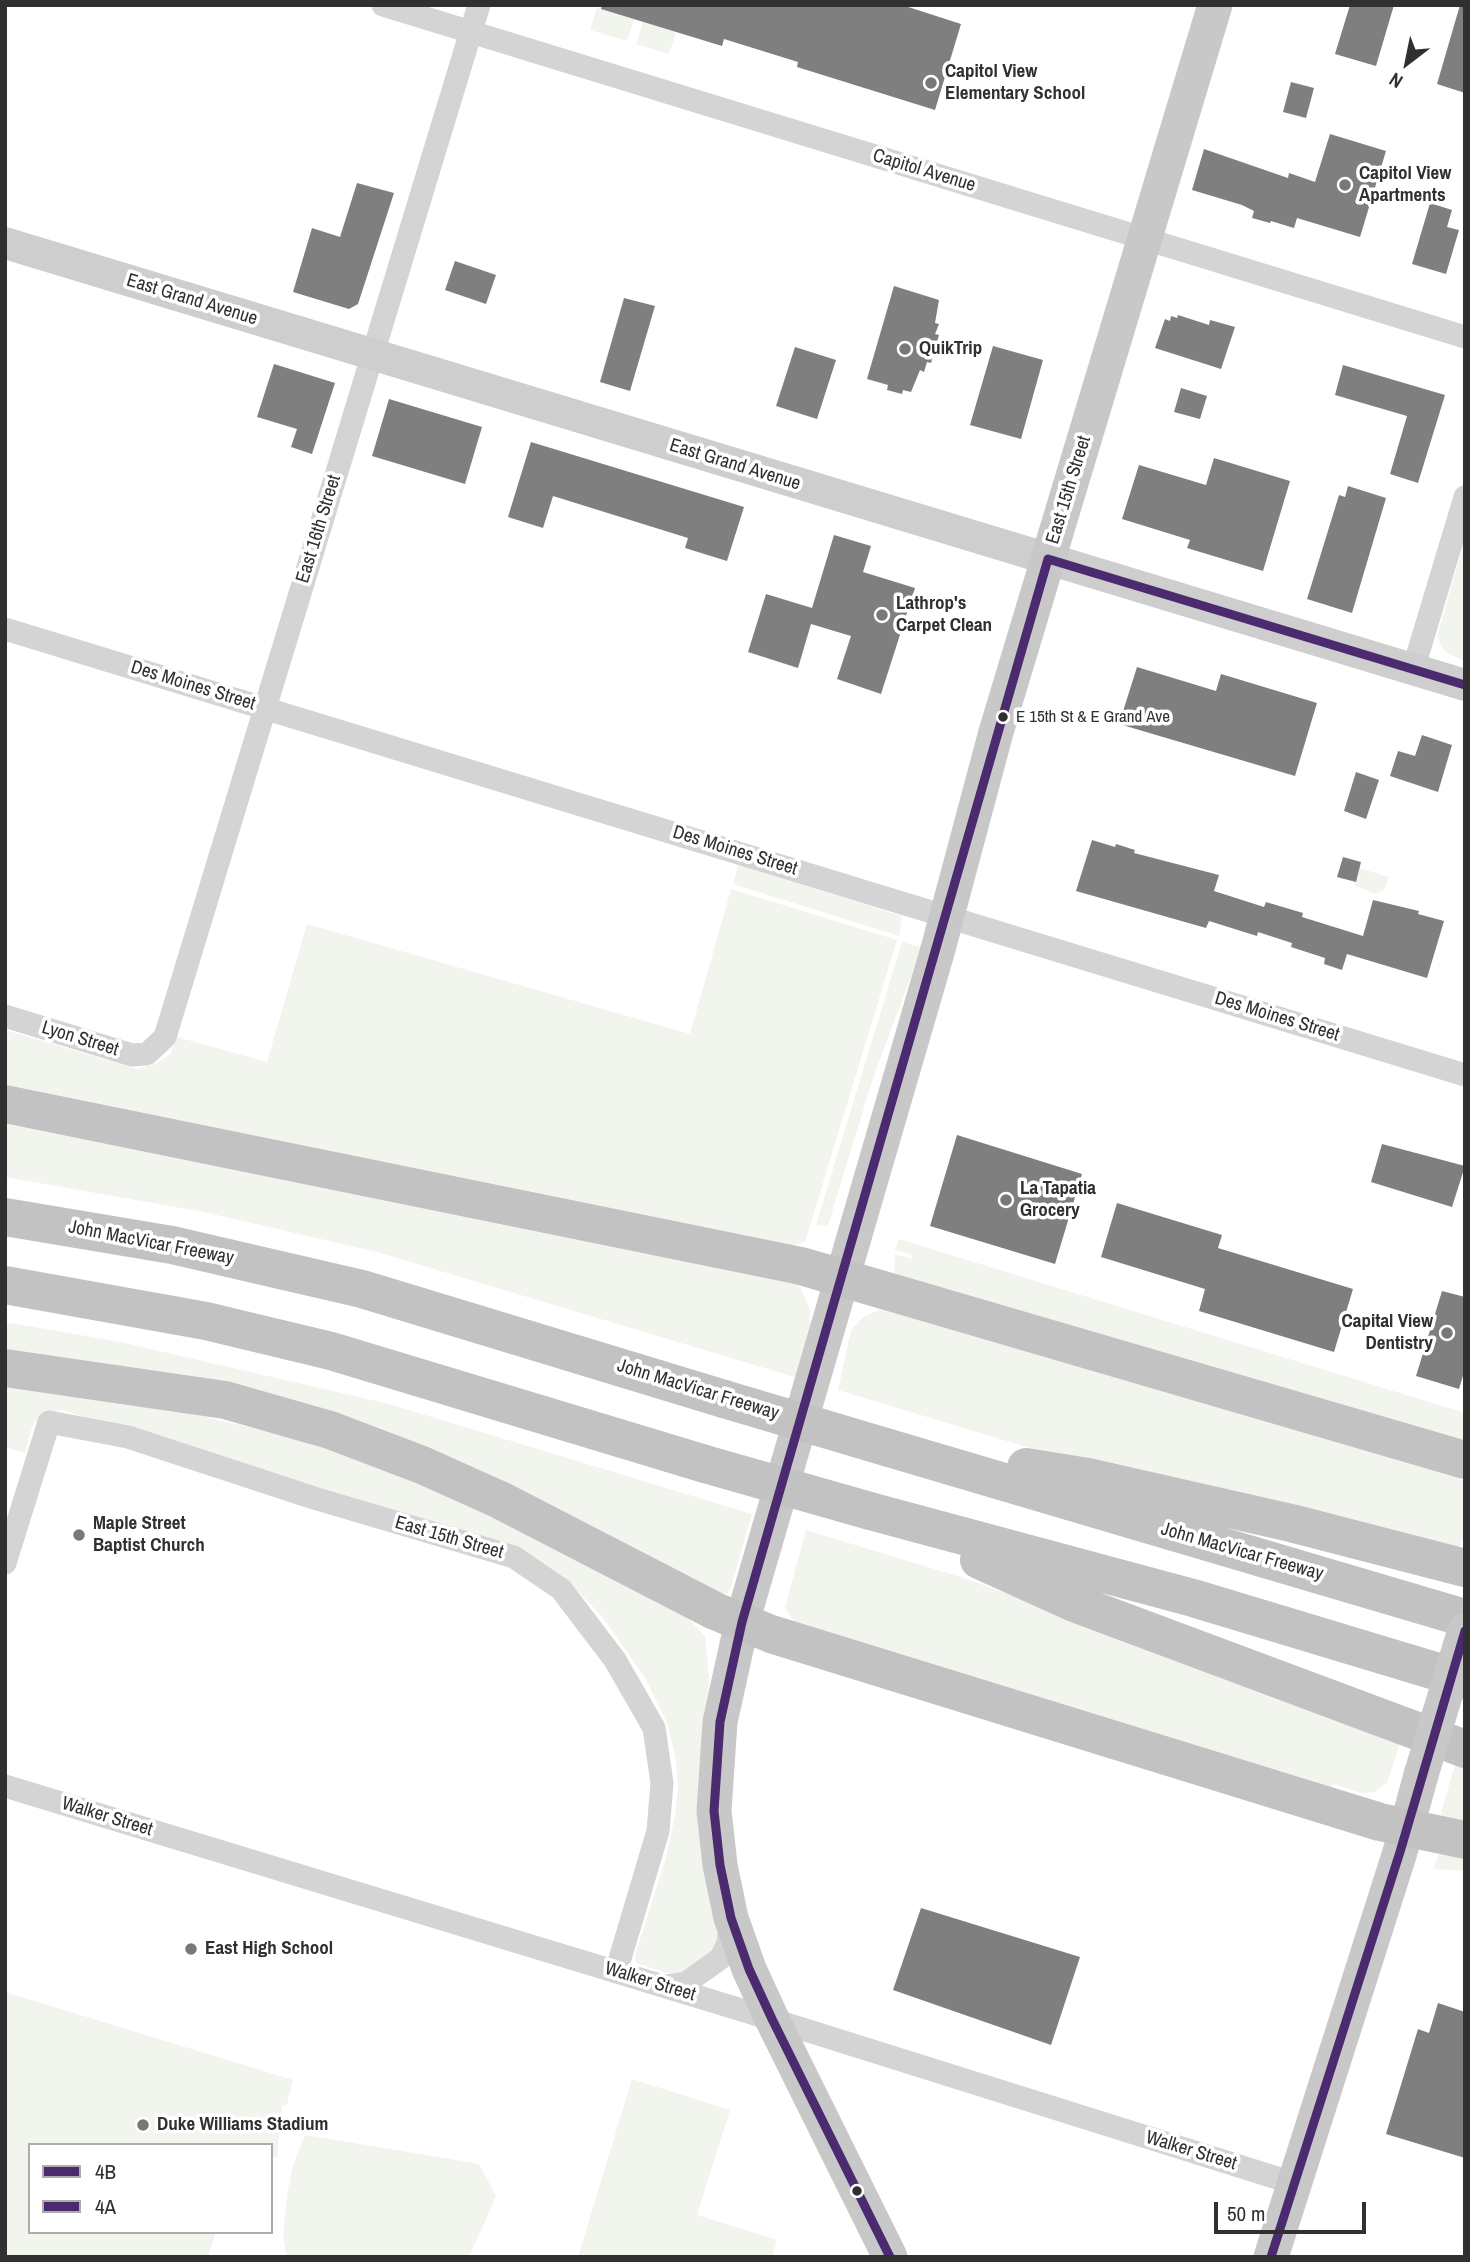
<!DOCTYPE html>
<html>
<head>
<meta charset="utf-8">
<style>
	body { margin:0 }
	#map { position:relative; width:1470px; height:2262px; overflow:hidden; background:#fff; font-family:"Archivo Narrow",sans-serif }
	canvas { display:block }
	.frame { position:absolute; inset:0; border:7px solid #303030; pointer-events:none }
	.legend { position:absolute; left:28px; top:2143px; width:245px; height:91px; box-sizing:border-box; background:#fff; border:2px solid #acacac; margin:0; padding:9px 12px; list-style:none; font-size:21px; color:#303030 }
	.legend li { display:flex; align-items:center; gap:14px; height:35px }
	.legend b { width:35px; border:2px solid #acacac }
	.north { position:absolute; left:1372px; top:28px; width:70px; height:70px; -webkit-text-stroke:5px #fff; paint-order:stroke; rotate:212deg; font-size:19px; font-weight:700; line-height:28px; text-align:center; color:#303030 }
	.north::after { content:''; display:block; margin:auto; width:24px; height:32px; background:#303030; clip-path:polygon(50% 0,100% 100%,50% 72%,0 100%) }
	.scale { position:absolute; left:1214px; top:2202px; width:152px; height:32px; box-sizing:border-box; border:4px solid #303030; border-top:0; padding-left:9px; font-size:21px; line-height:24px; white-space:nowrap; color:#303030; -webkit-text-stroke:5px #fff; paint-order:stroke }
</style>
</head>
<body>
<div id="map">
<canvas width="1470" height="2262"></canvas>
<div class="frame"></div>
<ul class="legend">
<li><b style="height:9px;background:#4c2a6f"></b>4B</li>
<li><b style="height:9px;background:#4c2a6f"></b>4A</li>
</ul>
<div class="north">N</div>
<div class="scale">50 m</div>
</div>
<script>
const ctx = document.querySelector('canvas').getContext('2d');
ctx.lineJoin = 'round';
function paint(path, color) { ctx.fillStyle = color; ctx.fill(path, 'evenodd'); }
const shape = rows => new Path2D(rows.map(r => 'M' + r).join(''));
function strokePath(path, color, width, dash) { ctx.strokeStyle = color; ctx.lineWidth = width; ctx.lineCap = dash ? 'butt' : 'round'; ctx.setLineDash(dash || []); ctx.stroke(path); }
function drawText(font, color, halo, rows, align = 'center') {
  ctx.font = font + ' "Archivo Narrow",sans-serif'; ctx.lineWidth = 7; ctx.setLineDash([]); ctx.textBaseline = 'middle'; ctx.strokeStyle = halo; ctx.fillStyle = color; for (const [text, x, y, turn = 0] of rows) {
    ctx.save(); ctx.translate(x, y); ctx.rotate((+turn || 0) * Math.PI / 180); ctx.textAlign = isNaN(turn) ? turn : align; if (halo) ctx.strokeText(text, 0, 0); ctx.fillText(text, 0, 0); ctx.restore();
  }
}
const green = shape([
	[597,8,634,19,627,41,590,30],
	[643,22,676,32,669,54,636,44],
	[1465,539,1465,661,1445,652,1437,637],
	[738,865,902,916,899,936,733,884],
	[1359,868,1389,877,1385,889,1375,894,1354,885],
	[731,889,897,940,805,1242,786,1247,5,1091,5,1030,137,1069,156,1064,170,1054,177,1037,267,1062,307,924,690,1034],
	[902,942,920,947,913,971,873,1078,829,1222,826,1226,816,1225],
	[5,1120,788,1278,801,1288,810,1310,810,1332,798,1378,377,1252,204,1212,5,1177],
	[899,1239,1465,1413,1465,1447,894,1278,895,1254,912,1259,913,1255,895,1250],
	[883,1308,1456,1473,1465,1483,1465,1531,1458,1553,1043,1452,838,1390,851,1330,863,1317],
	[5,1322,120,1342,389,1404,752,1514,731,1587,727,1594,711,1591,532,1496,5,1359],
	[5,1386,164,1407,328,1446,476,1507,678,1608,705,1636,709,1679,703,1750,719,1940,713,1953,684,1974,667,1973,636,1963,635,1955,665,1861,675,1815,678,1788,676,1761,668,1725,645,1678,601,1615,562,1575,521,1548,62,1410,44,1413,33,1424,25,1453,5,1447],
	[806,1530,967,1579,1401,1741,1387,1783,1374,1792,1362,1793,1333,1784,1329,1792,796,1625,785,1608],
	[1456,1762,1465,1765,1465,1829,1443,1818,1441,1812],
	[1439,1854,1465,1854,1465,1871,1433,1869],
	[5,1992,293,2080,287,2104,282,2106,277,2158,271,2158,271,2145,30,2145,30,2232,216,2232,208,2257,5,2257],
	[632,2079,730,2110,697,2215,777,2240,772,2257,578,2257],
	[305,2135,479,2164,496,2196,469,2257,287,2257,283,2236,287,2196,293,2165]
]);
const building = shape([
	[602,5,902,5,961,24,935,110,797,67,798,62,724,39,722,46,601,9],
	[1350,5,1394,5,1376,66,1335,54],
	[1460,5,1465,5,1465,93,1437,84],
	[1291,82,1314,88,1306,118,1283,112],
	[1330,134,1386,151,1360,237,1297,218,1294,228,1271,221,1270,223,1252,218,1254,211,1242,205,1192,190,1204,149,1288,178,1289,173,1315,182],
	[357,183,394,193,358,304,349,309,293,292,312,228,340,237],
	[1430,203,1452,210,1447,227,1459,230,1446,274,1412,264],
	[455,261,496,275,486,304,445,290],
	[894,286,939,300,935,323,939,324,935,334,939,335,931,363,927,362,924,372,920,370,911,392,903,390,902,394,887,390,888,385,867,379],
	[624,298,655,306,630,391,600,382],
	[1178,315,1209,325,1210,320,1235,327,1221,369,1155,348,1165,319,1170,321,1171,316,1177,318],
	[993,346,1043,360,1021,439,970,425],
	[795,347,836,360,817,419,776,406],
	[274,364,335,383,312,454,291,447,297,429,257,417],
	[1343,365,1445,395,1418,483,1390,474,1407,416,1335,395],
	[1181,388,1207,396,1200,419,1174,412],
	[389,399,482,427,465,484,372,456],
	[531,442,744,507,727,561,685,548,688,538,553,496,543,528,508,517],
	[1214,458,1290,481,1263,571,1187,548,1190,540,1122,519,1139,465,1206,485],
	[1348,486,1386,498,1352,613,1307,599,1339,495,1345,497],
	[834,535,871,546,863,572,915,588,881,694,837,679,851,636,811,624,798,668,748,652,766,594,812,608],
	[1137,667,1216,691,1221,674,1317,703,1295,776,1119,724],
	[1422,735,1452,745,1438,792,1390,776,1398,751,1415,756],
	[1356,772,1379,780,1366,819,1344,811],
	[1092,840,1115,847,1116,844,1135,850,1134,853,1219,875,1214,891,1264,907,1266,902,1303,913,1302,917,1363,936,1373,900,1419,911,1418,914,1444,921,1427,978,1347,954,1342,970,1324,964,1325,958,1291,947,1292,943,1258,932,1257,936,1209,921,1206,928,1076,891],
	[1343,857,1361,862,1356,882,1337,877],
	[957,1135,1082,1174,1055,1264,930,1226],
	[1382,1144,1465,1166,1452,1207,1371,1182],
	[1117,1203,1222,1235,1218,1248,1353,1289,1334,1352,1199,1311,1205,1289,1101,1257],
	[1442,1291,1465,1297,1465,1369,1459,1389,1416,1376],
	[921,1908,1080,1957,1051,2045,893,1990],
	[1438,2003,1465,2012,1465,2158,1386,2134,1418,2029,1429,2033]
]);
const street = shape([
	[383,5,1465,337],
	[5,629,1465,1075],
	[1413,670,1465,497],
	[5,1016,132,1055,147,1054,165,1037,479,5],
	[5,1563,49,1422,128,1437,314,1498,514,1557,561,1589,615,1660,654,1728,662,1783,658,1831,616,1972],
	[5,1786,745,2011,1293,2183],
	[666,1986,686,1983,721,1958,728,1943,731,1921]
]);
const secondary = shape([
	[5,243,1465,685]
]);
const primary = shape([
	[890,2257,772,2019,749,1969,731,1918,720,1865,714,1811,720,1722,742,1622,938,949,996,732,1215,5],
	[1271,2257,1400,1852,1421,1775]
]);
const highway = shape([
	[5,1104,801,1266,1465,1460],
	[5,1217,172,1245,362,1289,724,1399],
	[5,1285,206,1321,331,1351,705,1464],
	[5,1368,225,1400,330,1430,422,1465,500,1500,715,1611,771,1634,1380,1822,1465,1840],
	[889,1448,1465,1618],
	[1026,1467,1088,1477,1291,1523,1465,1568],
	[870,1511,1193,1598,1465,1680],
	[979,1560,1074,1603,1465,1749]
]);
const primaryBridge = shape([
	[1421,1775,1465,1630]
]);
const highwayBridge = shape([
	[724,1399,889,1448],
	[705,1464,870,1511]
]);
const bus1 = shape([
	[890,2257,772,2019,749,1969,731,1918,720,1865,714,1811,720,1722,742,1622,1048,559,1465,685]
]);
const bus2 = shape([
	[1271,2257,1400,1852,1465,1631]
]);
const markers = [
	[931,83,7,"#787878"],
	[1345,185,7,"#787878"],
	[905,349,7,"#787878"],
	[882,615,7,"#787878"],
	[1003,717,6,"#303030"],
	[1006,1200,7,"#787878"],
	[1447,1333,7,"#787878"],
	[79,1535,7,"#787878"],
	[191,1949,7,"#787878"],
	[143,2125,7,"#787878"],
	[857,2191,6,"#303030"]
];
const busNames = [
	["E 15th St & E Grand Ave",1016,717]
];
const poiNames = [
	["Capitol View",945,72],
	["Elementary School",945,94],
	["Capitol View",1359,174],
	["Apartments",1359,196],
	["QuikTrip",919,349],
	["Lathrop's",896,604],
	["Carpet Clean",896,626],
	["La Tapatia",1020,1189],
	["Grocery",1020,1211],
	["Capital View",1433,1322,"right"],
	["Dentistry",1433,1344,"right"],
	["Maple Street",93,1524],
	["Baptist Church",93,1546],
	["East High School",205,1949],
	["Duke Williams Stadium",157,2125]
];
const streetNames = [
	["Capitol Avenue",924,171,17],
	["East Grand Avenue",192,300,17],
	["East Grand Avenue",735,465,17],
	["East 15th Street",1069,490,-73],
	["East 16th Street",319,529,-73],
	["Des Moines Street",193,686,17],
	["Des Moines Street",735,851,17],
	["Des Moines Street",1277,1017,17],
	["Lyon Street",80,1039,17],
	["John MacVicar Freeway",151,1243,11],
	["John MacVicar Freeway",698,1390,17],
	["East 15th Street",449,1538,16],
	["John MacVicar Freeway",1242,1552,16],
	["Walker Street",107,1817,17],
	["Walker Street",650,1982,17],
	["Walker Street",1191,2151,17]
];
paint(green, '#f1f5ed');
paint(building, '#7f7f7f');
strokePath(street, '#d4d4d4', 23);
strokePath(secondary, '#cecece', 32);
strokePath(primary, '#c8c8c8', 35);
strokePath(highway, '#c2c2c2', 38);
strokePath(primaryBridge, '#c8c8c8', 35);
strokePath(highwayBridge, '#c2c2c2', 38);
strokePath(bus1, '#4c2a6f', 9);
strokePath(bus2, '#4c2a6f', 9);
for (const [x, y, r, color] of markers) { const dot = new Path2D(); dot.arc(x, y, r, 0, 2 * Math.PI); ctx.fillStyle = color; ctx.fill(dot); strokePath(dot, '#fff', 2.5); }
drawText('17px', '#303030', '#fff', busNames, 'left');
drawText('bold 19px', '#303030', '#fff', poiNames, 'left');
drawText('19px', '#303030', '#fff', streetNames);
</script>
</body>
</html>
